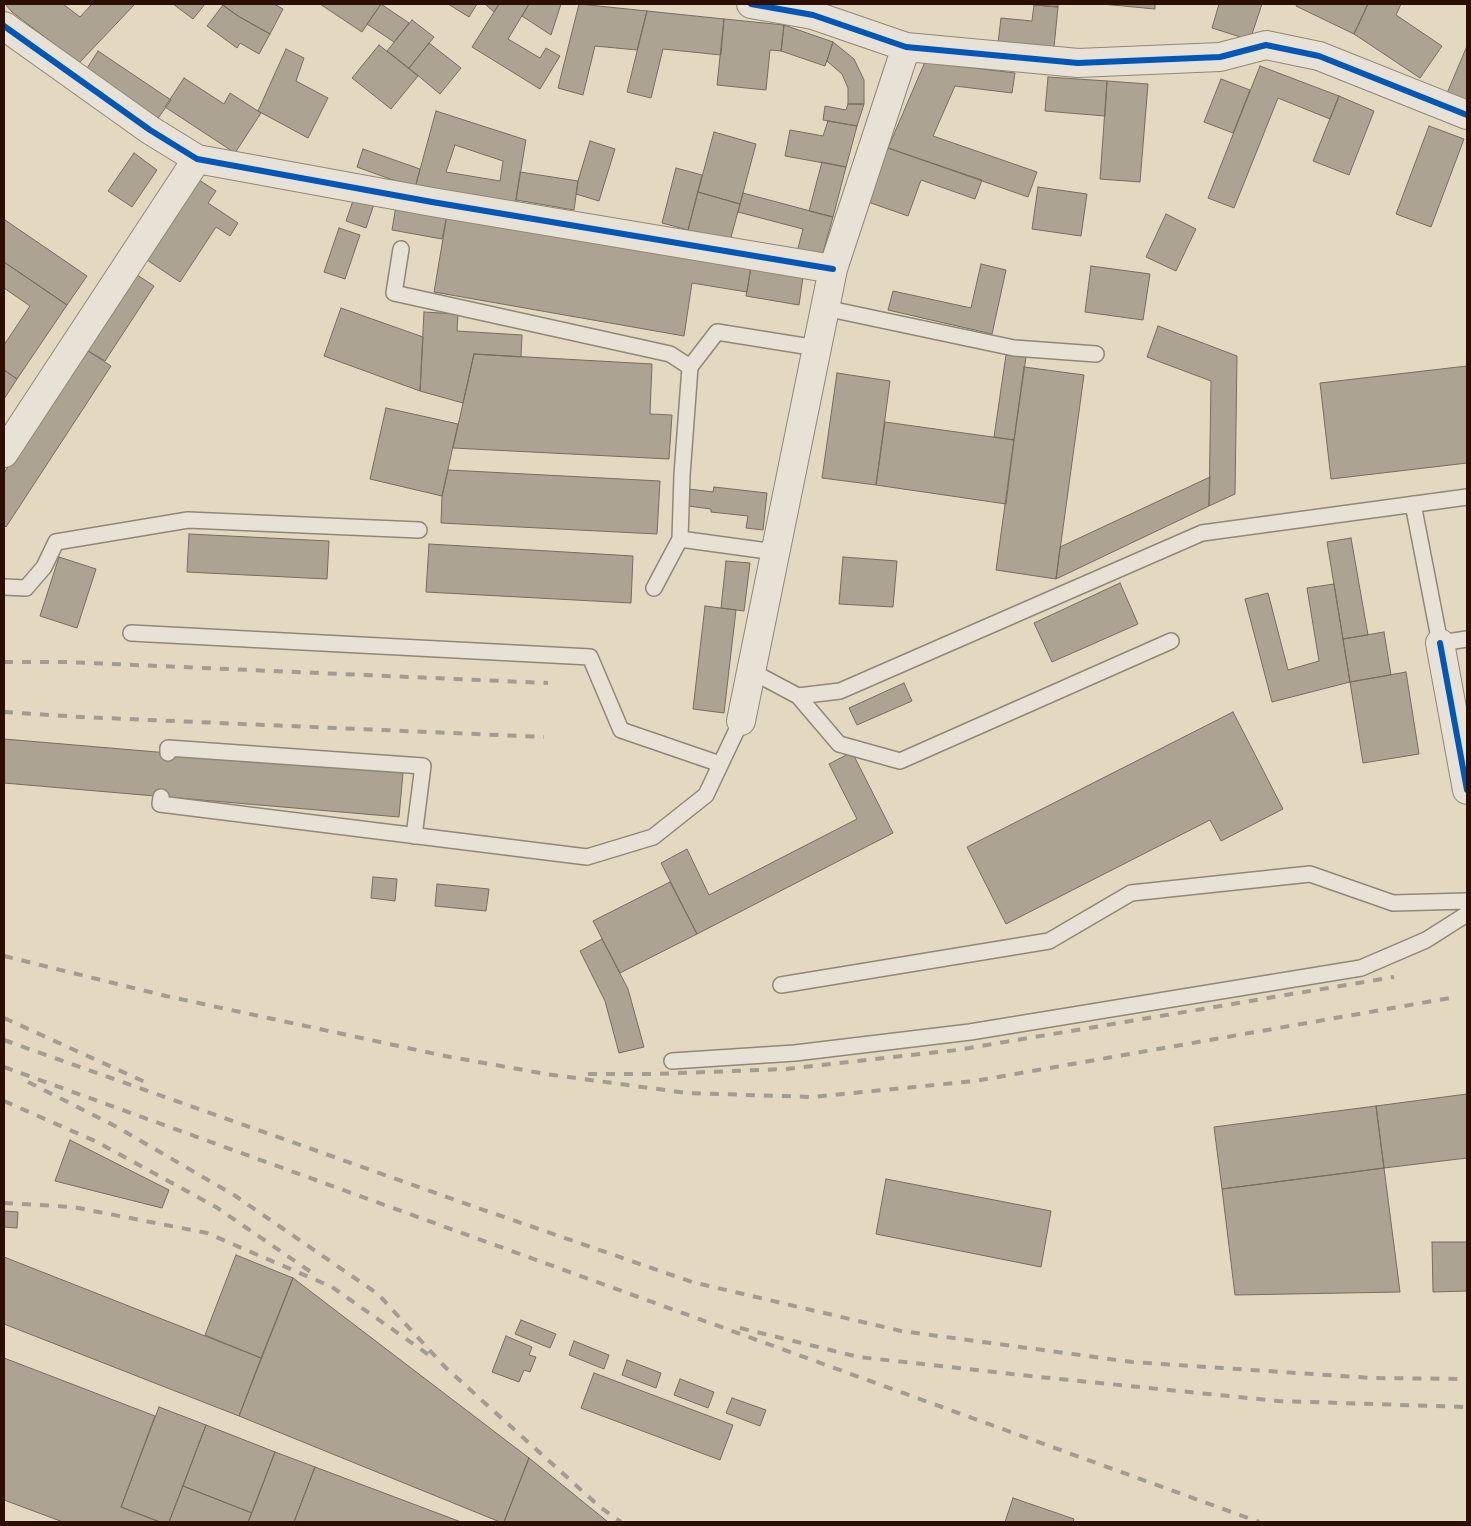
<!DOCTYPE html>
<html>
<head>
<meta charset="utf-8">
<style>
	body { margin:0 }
	#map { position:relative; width:1471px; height:1526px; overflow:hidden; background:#e3d8c0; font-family:"Libre Caslon Text",serif }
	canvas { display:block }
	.frame { position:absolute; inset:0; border:5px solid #2c0f00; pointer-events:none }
</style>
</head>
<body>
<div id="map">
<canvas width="1471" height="1526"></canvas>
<div class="frame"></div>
</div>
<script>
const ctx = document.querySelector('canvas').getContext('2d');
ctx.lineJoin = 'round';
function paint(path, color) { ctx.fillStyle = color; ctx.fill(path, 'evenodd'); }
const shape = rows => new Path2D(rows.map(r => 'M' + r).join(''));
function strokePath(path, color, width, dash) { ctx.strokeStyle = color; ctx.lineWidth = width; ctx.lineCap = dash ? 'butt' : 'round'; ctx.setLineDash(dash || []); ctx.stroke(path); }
const building = shape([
	[5,4,63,4,80,17,92,4,135,4,79,63,12,12,5,4],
	[173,4,205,4,193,19,173,4],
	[221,4,274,4,283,9,270,34,238,16,221,4],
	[320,4,381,4,362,32,320,4],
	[381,4,409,23,394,42,367,24,381,4],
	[448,4,477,4,469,17,448,4],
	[485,4,499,4,494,12,485,4],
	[499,4,529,4,508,39,540,58,546,48,560,56,540,89,472,47,499,4],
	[529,4,561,4,551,35,522,16,529,4],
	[579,4,647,11,637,50,595,46,583,95,558,88,579,4],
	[1026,4,1058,4,1058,7,1026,4],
	[1102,4,1155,4,1155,9,1102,4],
	[1219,4,1262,4,1250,40,1212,28,1219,4],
	[1297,4,1368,4,1354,34,1296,6,1297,4],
	[1368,4,1401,4,1396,15,1442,46,1420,78,1354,34,1368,4],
	[223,5,238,16,270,34,259,54,240,43,237,48,207,26,223,5],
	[1034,5,1058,7,1054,47,998,43,1001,18,1032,21,1034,5],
	[647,11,724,19,721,55,663,49,651,98,627,92,647,11],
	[724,19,784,25,781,51,770,50,766,90,717,85,724,19],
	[412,20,434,37,409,68,387,51,412,20],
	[784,25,833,42,825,66,781,51,784,25],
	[833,42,854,59,864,80,864,104,848,104,848,88,842,74,827,61,833,42],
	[429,43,461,68,440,94,409,68,429,43],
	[379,45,418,76,391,109,352,78,379,45],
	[1467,46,1467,108,1445,98,1467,46],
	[286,49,304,58,296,81,328,98,308,138,258,111,286,49],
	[98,51,171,100,156,121,84,73,98,51],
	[925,62,1015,73,1012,93,955,86,933,136,1037,172,1028,197,888,148,925,62],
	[1260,66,1339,96,1330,119,1278,98,1234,208,1208,198,1260,66],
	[1048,77,1107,81,1105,116,1045,111,1048,77],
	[184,78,224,104,230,93,261,113,235,153,165,107,184,78],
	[1221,79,1250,90,1233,133,1204,122,1221,79],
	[1107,81,1148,84,1140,182,1100,179,1107,81],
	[1339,96,1374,111,1349,175,1313,161,1339,96],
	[848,104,864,104,857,126,823,120,825,106,846,110,848,104],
	[436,111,526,140,515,205,415,188,436,111],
	[455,145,503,161,500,181,446,172,455,145],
	[828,121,857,126,846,167,785,156,790,130,823,136,828,121],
	[1429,126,1464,139,1431,227,1396,214,1429,126],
	[714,132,756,144,740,204,698,192,714,132],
	[590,141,615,149,599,201,576,194,578,181,590,141],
	[888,148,982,180,975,199,921,180,908,216,868,202,888,148],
	[363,149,420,169,415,188,357,167,363,149],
	[134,153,157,170,132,207,108,191,134,153],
	[822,162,846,167,833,217,809,211,822,162],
	[676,168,702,175,688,230,662,223,676,168],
	[520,172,578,181,574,210,516,200,520,172],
	[196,178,216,191,208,203,238,223,230,236,216,227,180,282,144,258,196,178],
	[1038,187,1087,194,1081,236,1032,229,1038,187],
	[698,192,740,204,730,241,688,230,698,192],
	[743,193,833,217,820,263,796,256,803,229,738,212,743,193],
	[355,195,375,201,366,228,346,221,355,195],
	[396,206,447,215,442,239,392,230,396,206],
	[1166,214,1196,229,1176,271,1146,257,1166,214],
	[447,215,751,267,747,292,692,283,684,336,434,292,447,215],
	[5,220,87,276,67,305,4,262,4,222,5,220],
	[339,228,360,235,345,279,324,272,339,228],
	[4,262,67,305,17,379,4,370,4,345,30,306,4,288,4,262],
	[981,264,1006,270,992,334,888,310,893,291,971,308,981,264],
	[1091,266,1150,274,1143,320,1085,312,1091,266],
	[751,267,803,277,799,305,746,296,751,267],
	[134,273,154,286,105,361,85,349,134,273],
	[341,308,423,337,420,391,324,356,341,308],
	[424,312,458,314,457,331,522,335,521,357,474,354,463,403,420,391,424,312],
	[1158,326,1237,356,1235,494,1209,506,1211,381,1147,357,1158,326],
	[85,349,111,366,6,527,4,525,4,473,85,349],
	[474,354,652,364,650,414,672,415,669,459,453,448,474,354],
	[1006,355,1026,357,1014,440,994,437,1006,355],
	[1467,366,1467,463,1331,479,1320,383,1467,366],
	[1024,367,1084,375,1056,579,996,570,1024,367],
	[4,370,17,379,4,399,4,370],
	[837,373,890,381,876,485,822,478,837,373],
	[386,408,458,424,442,496,370,479,386,408],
	[885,422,1014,440,1006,504,876,485,885,422],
	[448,470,660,481,657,534,441,523,442,496,448,470],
	[1210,477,1209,506,1056,579,1060,547,1210,477],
	[714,487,767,493,763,530,746,528,748,516,711,512,711,509,688,506,689,489,713,492,714,487],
	[189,534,329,541,327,579,187,572,189,534],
	[1351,538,1368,635,1343,639,1327,542,1351,538],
	[429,544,633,556,631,603,426,592,429,544],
	[59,557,96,569,77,628,40,616,59,557],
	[843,557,897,561,893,607,839,604,843,557],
	[726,561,750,563,744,611,721,608,726,561],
	[1120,583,1138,624,1052,662,1034,623,1120,583],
	[1334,584,1350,682,1272,702,1245,599,1268,593,1288,670,1319,661,1307,588,1334,584],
	[705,606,736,610,724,713,693,709,705,606],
	[1384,632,1391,675,1350,682,1343,639,1384,632],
	[1406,672,1419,754,1363,763,1350,682,1406,672],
	[904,683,912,701,857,725,849,708,904,683],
	[1233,712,1283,809,1221,841,1210,820,1006,924,967,847,1233,712],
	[4,739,403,773,399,817,4,783,4,739],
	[852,752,893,833,697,934,661,863,687,849,709,895,857,819,829,764,852,752],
	[373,877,397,879,395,901,371,898,373,877],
	[670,882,697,934,620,973,593,921,670,882],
	[437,884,489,889,486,911,435,906,437,884],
	[602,939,628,989,644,1047,619,1053,605,1001,580,951,602,939],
	[1467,1094,1467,1158,1384,1168,1376,1106,1467,1094],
	[1376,1106,1384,1168,1222,1189,1214,1127,1376,1106],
	[70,1140,169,1190,162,1208,55,1181,70,1140],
	[1384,1168,1400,1292,1235,1295,1222,1189,1384,1168],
	[886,1179,1051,1211,1041,1267,876,1234,886,1179],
	[4,1211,18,1212,17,1228,4,1227,4,1211],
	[1432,1242,1467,1242,1467,1291,1433,1292,1432,1242],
	[236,1255,293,1278,261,1358,205,1335,236,1255],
	[4,1257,261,1358,239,1416,4,1324,4,1257],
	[293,1278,529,1458,504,1522,500,1522,239,1416,293,1278],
	[521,1320,556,1334,550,1348,515,1334,521,1320],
	[506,1336,532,1347,529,1355,536,1357,530,1372,524,1370,519,1382,492,1372,506,1336],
	[574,1341,609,1355,604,1369,569,1355,574,1341],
	[4,1358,155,1416,121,1507,160,1522,63,1522,4,1500,4,1358],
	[627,1360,661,1373,656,1388,622,1375,627,1360],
	[594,1373,733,1425,720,1460,581,1408,594,1373],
	[680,1379,714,1392,708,1408,674,1395,680,1379],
	[732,1398,766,1410,760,1426,726,1413,732,1398],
	[159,1407,206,1425,169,1522,160,1522,121,1507,159,1407],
	[206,1425,275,1452,252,1513,183,1486,206,1425],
	[275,1452,315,1467,294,1522,248,1522,275,1452],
	[529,1458,608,1522,504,1522,529,1458],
	[315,1467,461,1522,294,1522,315,1467],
	[183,1486,252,1513,248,1522,169,1522,183,1486],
	[1013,1498,1074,1519,1073,1522,1005,1522,1013,1498]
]);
const lane = shape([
	[401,249,394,293,670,354,690,367,682,475,680,539,775,552],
	[825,308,1014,348,1096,354],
	[690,367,717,332,817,348],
	[1413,504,1440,643,1467,639],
	[4,587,26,588,44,567,56,542,188,520,419,530],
	[654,588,680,539],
	[131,633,590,657,621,730,720,764],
	[751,671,798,696,840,691,1202,533,1467,497],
	[798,696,839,744,900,761,1171,641],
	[168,753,168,748,423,766,414,836],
	[161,797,160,804,587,857,653,837,706,795,741,721],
	[781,985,1049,941,1131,893,1310,874,1393,903,1467,901],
	[672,1061,795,1053,970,1032,1361,968,1426,940,1467,914]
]);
const street = shape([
	[751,4,813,15,906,47,1078,63,1220,57,1266,45,1319,56,1467,115],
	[4,26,150,130,197,159,432,202,833,269],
	[4,453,197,159],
	[1440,643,1467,790],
	[741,721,833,269,906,47]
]);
const rail = shape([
	[4,662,67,662,548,683],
	[4,712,81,717,544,737],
	[4,956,166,996,445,1056,546,1074,687,1093,812,1097,975,1081,1450,998],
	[4,1018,145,1082],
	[4,1040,478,1208,692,1282,901,1331,1132,1362,1372,1378,1467,1379],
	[4,1067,1259,1522],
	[588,1074,655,1074,785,1069,957,1050,1394,977],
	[28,1082,115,1126,234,1195,378,1294,445,1367,600,1507,621,1522],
	[4,1101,95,1141,216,1207,311,1272],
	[4,1203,73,1207,207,1233,332,1287,429,1355],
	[740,1328,859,1357,1030,1376,1278,1401,1467,1407]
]);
const cycleway = shape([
	[751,4,813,15,906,47,1078,63,1220,57,1266,45,1319,56,1467,115],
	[4,26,150,130,197,159,432,202,833,269],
	[1440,643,1467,790]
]);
paint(building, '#ada393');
strokePath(building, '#776c5e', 1);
strokePath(lane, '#908777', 18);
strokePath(street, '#908777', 30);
strokePath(lane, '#e8e2d6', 15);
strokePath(street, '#e8e2d6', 28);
strokePath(rail, '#a29c91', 4, [9, 9]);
strokePath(cycleway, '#0057b8', 6);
</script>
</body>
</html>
